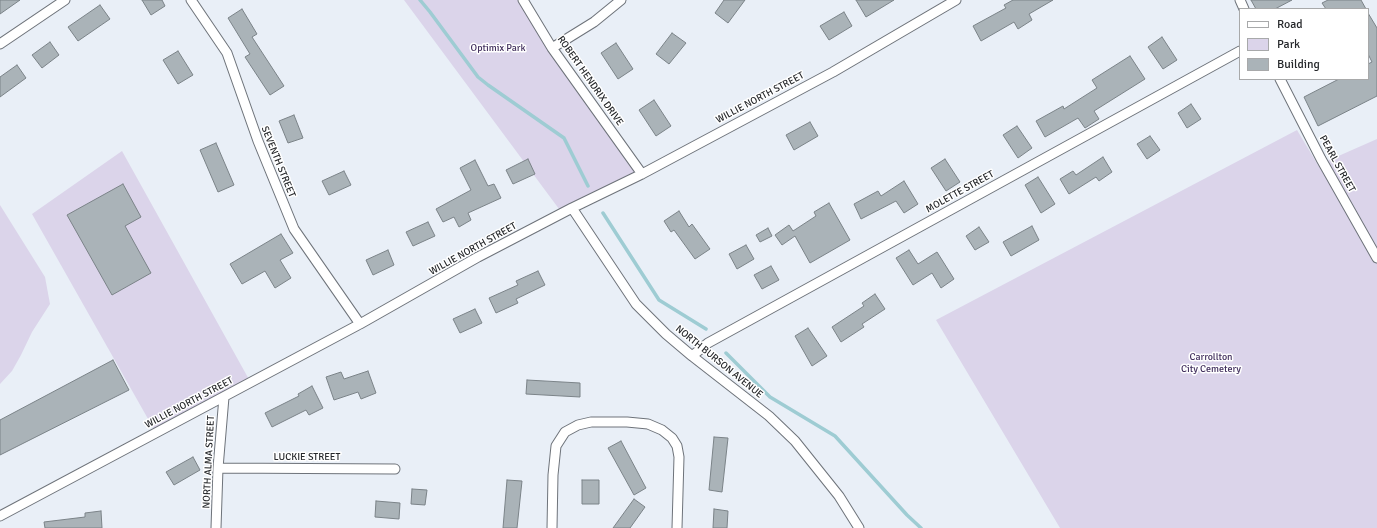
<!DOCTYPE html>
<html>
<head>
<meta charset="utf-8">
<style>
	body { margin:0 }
	#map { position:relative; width:1377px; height:528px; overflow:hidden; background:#e9eff7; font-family:Signika,sans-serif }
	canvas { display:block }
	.legend { position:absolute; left:1239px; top:8px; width:130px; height:72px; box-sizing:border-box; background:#fff; border:1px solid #a8a9aa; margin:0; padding:5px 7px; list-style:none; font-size:12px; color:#25272a }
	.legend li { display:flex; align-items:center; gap:8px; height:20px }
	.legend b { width:20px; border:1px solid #a8a9aa }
</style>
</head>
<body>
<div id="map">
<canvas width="1377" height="528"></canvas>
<ul class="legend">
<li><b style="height:5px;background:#fff"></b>Road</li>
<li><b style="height:11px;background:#dbd4ea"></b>Park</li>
<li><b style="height:11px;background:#aab3b8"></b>Building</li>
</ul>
</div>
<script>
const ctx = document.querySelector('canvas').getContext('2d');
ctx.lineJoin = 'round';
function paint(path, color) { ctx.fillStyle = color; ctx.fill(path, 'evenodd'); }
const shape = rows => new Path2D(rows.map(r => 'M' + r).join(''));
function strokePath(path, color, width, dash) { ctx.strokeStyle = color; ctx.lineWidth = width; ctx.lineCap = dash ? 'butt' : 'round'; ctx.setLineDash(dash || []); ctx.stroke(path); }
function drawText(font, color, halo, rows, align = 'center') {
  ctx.font = font + ' Signika,sans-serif'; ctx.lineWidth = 3; ctx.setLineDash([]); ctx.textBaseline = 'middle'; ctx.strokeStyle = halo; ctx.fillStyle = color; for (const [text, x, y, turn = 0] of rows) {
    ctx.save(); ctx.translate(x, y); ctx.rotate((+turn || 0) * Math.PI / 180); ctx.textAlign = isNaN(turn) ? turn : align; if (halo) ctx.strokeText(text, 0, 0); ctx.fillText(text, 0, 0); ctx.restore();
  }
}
const green = shape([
	[404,0,523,0,642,174,562,213],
	[1297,130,1318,165,1377,139,1377,528,1060,528,936,320],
	[122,151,251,383,156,433,32,214],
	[0,205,45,277,50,304,32,332,21,355,12,371,0,384]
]);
const stream = shape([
	[420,0,430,12,478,77,488,85,564,138,588,186],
	[603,213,659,300,706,329],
	[726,353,770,397,835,436,907,515,921,528]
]);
const building = shape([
	[0,0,20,0,0,14,0,0],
	[142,0,162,0,165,6,151,15,142,0],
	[724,0,745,0,728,23,715,13,724,0],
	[856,0,894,0,866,17,856,0],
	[1013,0,1053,0,1029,14,1032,20,1018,29,1014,22,981,41,973,26,1006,8,1004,5,1013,0],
	[1251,0,1292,0,1275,9,1256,9,1251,0],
	[1328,0,1361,0,1366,9,1326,9,1322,3,1328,0],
	[100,5,110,19,78,41,68,27,100,5],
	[242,9,257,34,252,37,284,86,270,95,245,57,250,54,228,18,242,9],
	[844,12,852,26,829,40,820,26,844,12],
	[1368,13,1377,28,1377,96,1318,126,1304,97,1339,79,1368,79,1368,64,1372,62,1368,54,1368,13],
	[672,33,686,43,669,64,656,54,672,33],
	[1162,37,1177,60,1163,69,1148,47,1162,37],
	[50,42,59,55,42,68,32,55,50,42],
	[616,43,633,69,618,79,601,53,616,43],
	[178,51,193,75,178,84,163,60,178,51],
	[1130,56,1145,79,1094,111,1099,119,1085,128,1078,118,1045,137,1036,121,1063,106,1064,109,1097,88,1092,80,1130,56],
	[17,65,26,78,0,97,0,77,17,65],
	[654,100,671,126,656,136,639,110,654,100],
	[1191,104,1201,119,1187,128,1178,113,1191,104],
	[294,115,303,138,288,143,279,121,294,115],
	[810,122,818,136,794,150,786,135,810,122],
	[1017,126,1032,148,1018,158,1003,135,1017,126],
	[1150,136,1160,150,1147,159,1137,144,1150,136],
	[216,143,234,185,218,192,200,150,216,143],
	[1103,157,1112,172,1099,181,1096,177,1069,194,1060,179,1073,171,1076,175,1103,157],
	[528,159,535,174,513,184,506,170,528,159],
	[945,159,960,182,946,191,931,168,945,159],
	[475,160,488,186,494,184,501,198,468,213,471,220,459,227,454,217,443,222,436,209,471,190,460,168,475,160],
	[344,171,351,185,329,195,322,181,344,171],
	[1038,177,1055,204,1041,213,1025,185,1038,177],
	[904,181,918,204,904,213,896,201,861,219,854,204,878,191,881,196,904,181],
	[123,184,141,217,125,226,151,273,112,295,67,215,123,184],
	[829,203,850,240,810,263,795,236,782,245,775,235,789,225,793,231,816,216,814,212,829,203],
	[679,211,689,227,692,224,710,249,695,259,674,230,671,232,664,221,679,211],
	[428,222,435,236,413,246,406,232,428,222],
	[1032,226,1039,240,1011,256,1003,242,1032,226],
	[979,227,989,242,975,250,966,236,979,227],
	[768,228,772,236,760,242,756,235,768,228],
	[281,234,293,253,280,260,291,278,275,288,265,271,242,284,230,264,281,234],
	[746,245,754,259,737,269,729,254,746,245],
	[388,250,394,265,373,275,366,260,388,250],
	[909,250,918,264,937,252,954,279,941,288,932,273,913,285,896,258,909,250],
	[771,266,779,280,762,289,754,275,771,266],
	[538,271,545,285,516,299,518,303,496,313,489,298,518,285,516,281,538,271],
	[875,294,885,309,862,324,864,327,841,342,832,327,864,306,862,303,875,294],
	[475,309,482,323,460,333,453,319,475,309],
	[808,328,827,356,812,366,795,336,808,328],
	[113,360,129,390,0,455,0,420,113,360],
	[368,371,376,393,361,399,358,392,334,400,326,377,341,372,344,379,368,371],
	[527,380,580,383,580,397,526,394,527,380],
	[312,386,323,408,309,415,306,410,272,427,265,413,299,396,298,394,312,386],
	[714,437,728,438,722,492,709,490,714,437],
	[621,441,646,488,634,495,608,448,621,441],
	[193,457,200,470,174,485,166,472,193,457],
	[507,480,522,481,517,528,503,528,507,480],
	[582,480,599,480,599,504,582,504,582,480],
	[412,489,427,490,425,505,411,504,412,489],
	[634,499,645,507,630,528,613,528,634,499],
	[376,501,400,503,399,519,375,517,376,501],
	[714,509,728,511,727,528,713,528,714,509],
	[101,511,102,528,45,528,44,522,85,517,85,513,101,511]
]);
const minor = shape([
	[191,0,227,53,258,141,294,229,360,324],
	[523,0,552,48,642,174],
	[1240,0,1244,9],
	[0,44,65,0],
	[552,48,594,22,621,0],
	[1280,79,1321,159,1377,258],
	[572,208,636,304,666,334,692,356,769,416,795,441,839,496,859,528],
	[692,356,708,343,1240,51],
	[218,468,395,469],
	[0,516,360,324,478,257,572,208,642,174,833,72,956,0],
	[216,528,218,468,224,397],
	[552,528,553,475,556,446,565,432,578,425,591,422,627,422,648,424,662,430,672,438,677,446,679,457,677,528]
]);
const parkNames = [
	["Optimix Park",498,48],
	["Carrollton",1211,357],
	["City Cemetery",1211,369]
];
const streetNames = [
	["ROBERT HENDRIX DRIVE",590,81,55],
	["WILLIE NORTH STREET",760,98,-28],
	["SEVENTH STREET",278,162,68],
	["PEARL STREET",1337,164,61],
	["MOLETTE STREET",960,192,-29],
	["WILLIE NORTH STREET",473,249,-29],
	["NORTH BURSON AVENUE",719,362,39],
	["WILLIE NORTH STREET",189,403,-28],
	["LUCKIE STREET",307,457],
	["NORTH ALMA STREET",209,462,-87]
];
paint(green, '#dbd4ea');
strokePath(stream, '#9eccd3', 3.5);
paint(building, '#aab3b8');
strokePath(building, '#7b8388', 1);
strokePath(minor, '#6e737a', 11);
strokePath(minor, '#fff', 9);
drawText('10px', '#402e5c', '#fff', parkNames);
drawText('10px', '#25272a', '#fff', streetNames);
</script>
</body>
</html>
